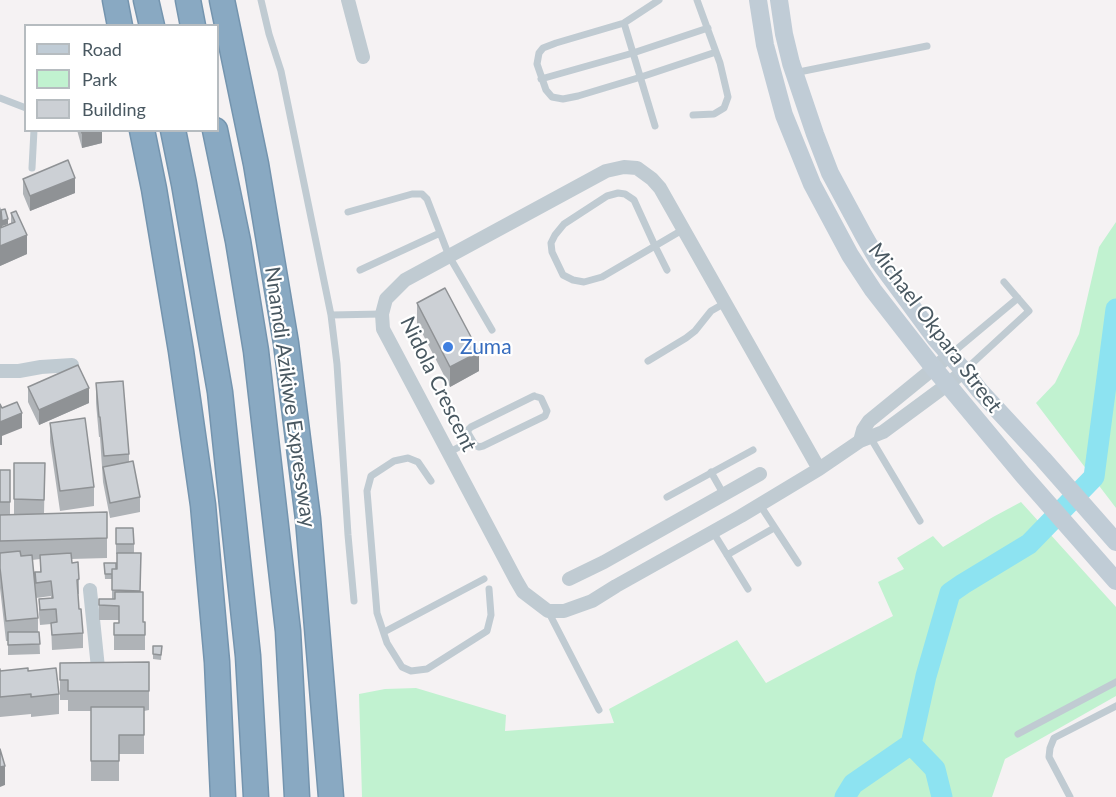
<!DOCTYPE html>
<html>
<head>
<meta charset="utf-8">
<style>
	body { margin:0 }
	#map { position:relative; width:1116px; height:797px; overflow:hidden; background:#f5f2f3; font-family:Lato,sans-serif }
	canvas { display:block }
	.legend { position:absolute; left:24px; top:24px; width:195px; height:108px; box-sizing:border-box; background:#fff; border:2px solid #b6bcc0; margin:0; padding:8px 10px; list-style:none; font-size:18px; color:#495861 }
	.legend li { display:flex; align-items:center; gap:12px; height:30px }
	.legend b { width:30px; border:2px solid #b6bcc0 }
</style>
</head>
<body>
<div id="map">
<canvas width="1116" height="797"></canvas>
<ul class="legend">
<li><b style="height:8px;background:#c0ccd6"></b>Road</li>
<li><b style="height:16px;background:#c1f2d0"></b>Park</li>
<li><b style="height:16px;background:#ccd0d5"></b>Building</li>
</ul>
</div>
<script>
const ctx = document.querySelector('canvas').getContext('2d');
ctx.lineJoin = 'round';
function paint(path, color) { ctx.fillStyle = color; ctx.fill(path, 'evenodd'); }
const shape = rows => new Path2D(rows.map(r => 'M' + r).join(''));
function strokePath(path, color, width, dash) { ctx.strokeStyle = color; ctx.lineWidth = width; ctx.lineCap = dash ? 'butt' : 'round'; ctx.setLineDash(dash || []); ctx.stroke(path); }
function drawText(font, color, halo, rows, align = 'center') {
  ctx.font = font + ' Lato,sans-serif'; ctx.lineWidth = 4.5; ctx.setLineDash([]); ctx.textBaseline = 'middle'; ctx.strokeStyle = halo; ctx.fillStyle = color; for (const [text, x, y, turn = 0] of rows) {
    ctx.save(); ctx.translate(x, y); ctx.rotate((+turn || 0) * Math.PI / 180); ctx.textAlign = isNaN(turn) ? turn : align; if (halo) ctx.strokeText(text, 0, 0); ctx.fillText(text, 0, 0); ctx.restore();
  }
}
const green = shape([
	[1116,222,1116,508,1036,403,1055,383,1079,334,1099,247],
	[1021,502,1116,607,1116,696,1005,759,992,797,362,797,359,694,385,689,416,688,506,715,505,731,614,723,609,709,737,640,766,683,893,616,878,582,904,569,897,558,933,536,943,547,993,517]
]);
const river = shape([
	[911,744,926,676,950,593,963,584,1029,544,1094,477,1116,309],
	[911,744,935,769,942,797],
	[845,797,853,784,911,744]
]);
const lane = shape([
	[261,0,269,34,281,71,331,315,337,364,348,535,354,601],
	[659,0,624,23,556,43,543,48,539,53,537,64,546,90,552,97,563,99,578,96,641,77,716,52],
	[624,23,655,126],
	[794,73,927,46],
	[541,79,633,53,708,28],
	[0,98,26,108],
	[693,115,714,114,724,108,728,97,720,63,697,0],
	[32,168,34,130],
	[348,212,412,194,422,194,427,199,449,256,492,330],
	[360,270,440,233],
	[667,270,655,246,634,200,625,194,618,193,607,196,564,224,555,235,551,243,552,252,563,275,573,280,584,282,602,277,655,246,684,229],
	[331,315,382,314],
	[951,354,1018,298],
	[648,361,686,338,695,331,711,311,725,303],
	[964,371,1029,311,1004,282],
	[534,396,541,398,547,411,545,416,483,446,479,447,475,445,468,433,468,430,471,427,534,396],
	[870,437,920,521],
	[448,453,472,440],
	[711,472,724,495],
	[431,481,418,462,408,458,394,461,371,476,367,491,377,613,387,643,402,667,411,671,427,669,487,631,491,615,489,589],
	[667,497,753,450],
	[760,505,798,563],
	[713,532,748,589],
	[727,555,774,528],
	[548,611,599,710],
	[384,632,484,579],
	[1018,734,1116,682],
	[1070,797,1049,757,1050,748,1054,738,1116,706]
]);
const street = shape([
	[348,0,363,57],
	[0,371,19,371,41,367,72,365],
	[860,441,863,430,869,421,950,355],
	[819,469,660,188,652,179,637,168,624,167,606,171,405,280,386,299,382,314,383,329,516,580,523,592,548,611,564,611,592,601,616,586,741,516,819,469,860,441,883,432,948,384,964,371],
	[569,579,604,562,760,474],
	[90,590,98,668]
]);
const secondary = shape([
	[758,0,765,45,784,115,812,184,850,255,873,290,933,367,1022,474,1116,581],
	[779,0,784,34,791,63,815,134,830,173,864,236,879,262,935,338,964,371,980,391,1043,459,1116,542]
]);
const highway = shape([
	[115,0,120,26],
	[146,0,152,26],
	[188,0,193,26],
	[222,0,256,164,286,343,308,519,331,797],
	[142,130,154,189,181,351,203,505,217,662,223,797],
	[173,130,184,184,220,392,248,656,256,797],
	[215,130,238,241,256,351,288,631,297,797]
]);
const wall = shape([
	[77,130,102,130,102,143,82,148],
	[23,179,75,193,30,211,23,194],
	[0,207,8,224,2,226,2,227,11,223,11,213,16,211,27,254,0,266],
	[417,303,479,371,450,387,417,323],
	[96,383,129,454,129,462,140,497,140,512,110,518,103,482,100,437,99,437,96,403],
	[28,387,89,403,39,425,28,402],
	[50,423,94,487,94,506,60,511,50,442],
	[14,463,45,463,44,514,107,512,107,558,71,559,72,563,79,579,79,594,78,594,79,609,83,633,83,648,52,650,51,624,40,625,39,614,39,599,51,598,51,596,36,598,38,618,38,632,39,632,40,654,8,655,8,641,6,641,0,588,0,470,10,470,10,515,14,514],
	[40,559,40,572,35,572,35,589,32,560],
	[116,528,134,544,134,553,141,553,140,592,143,622,145,622,145,650,114,650,114,623,119,623,119,620,99,620,99,599,112,599,112,579,105,579,104,563,117,569,117,554,116,554],
	[153,646,162,646,161,660,153,659],
	[149,662,149,710,144,711,144,754,119,754,119,781,91,781,91,711,68,711,68,700,60,700,60,663],
	[0,669,0,671,28,671,59,694,59,714,31,717,31,714,0,717]
]);
const shadedWall = shape([
	[92,130,102,130,102,143,82,148,82,133],
	[75,178,75,193,30,211,30,196],
	[2,210,8,219,8,224,2,226,2,230,0,231,0,211],
	[27,235,27,254,0,266,0,246],
	[479,352,479,371,450,387,450,367],
	[89,388,89,403,39,425,39,410],
	[22,413,22,428,2,436,2,445,0,445,0,422],
	[5,766,5,785,0,787,0,767]
]);
const building = shape([
	[81,130,92,130,82,133,81,130],
	[68,160,75,178,30,196,23,179,68,160],
	[5,209,8,219,2,221,1,210,5,209],
	[16,211,27,235,0,246,0,228,15,222,11,213,16,211],
	[445,288,479,352,450,367,417,303,445,288],
	[78,365,89,388,39,410,28,387,78,365],
	[123,381,129,454,104,456,100,417,99,417,96,383,123,381],
	[17,402,22,413,0,422,0,404,2,408,17,402],
	[85,418,94,487,60,491,50,423,85,418],
	[133,461,140,497,110,503,103,467,133,461],
	[14,463,45,463,44,500,14,499,14,463],
	[0,470,10,470,10,502,0,502,0,470],
	[107,512,107,538,0,541,0,515,107,512],
	[116,528,133,528,134,544,116,544,116,528],
	[20,551,21,556,32,555,38,618,6,621,0,568,0,553,20,551],
	[71,553,72,563,78,562,79,579,77,580,79,609,81,609,83,633,52,635,51,623,57,622,56,609,40,610,39,599,53,598,51,581,36,583,35,572,41,572,40,555,71,553],
	[117,553,141,553,140,591,112,590,112,569,117,569,117,553],
	[104,563,116,563,116,569,112,569,112,574,105,574,104,563],
	[115,592,143,592,143,622,145,622,145,635,114,635,114,623,119,623,119,606,99,605,99,599,115,599,115,592],
	[8,632,39,632,40,644,8,645,8,632],
	[153,646,162,646,161,655,153,654,153,646],
	[149,662,149,691,68,691,68,680,60,680,60,663,149,662],
	[28,668,28,671,56,668,59,694,31,697,31,694,0,697,0,669,0,671,28,668],
	[91,707,144,707,144,735,119,735,119,761,91,761,91,707],
	[0,749,5,766,0,767,0,749]
]);
const markers = [
	[448,347,6,"#3f7fe0"]
];
const streetNames = [
	["Michael Okpara Street",935,328,53],
	["Nidola Crescent",438,384,64],
	["Nnamdi Azikiwe Expressway",290,397,82]
];
const shopNames = [
	["Zuma",460,347]
];
paint(green, '#c1f2d0');
strokePath(river, '#8de3f1', 21);
strokePath(highway, '#7494ae', 27);
strokePath(lane, '#c0cbd2', 7);
strokePath(street, '#c0cbd2', 14);
strokePath(secondary, '#c0ccd6', 18);
strokePath(highway, '#89a9c2', 24);
paint(wall, '#afb3b7');
paint(shadedWall, '#8f9295');
paint(building, '#ccd0d5');
strokePath(building, '#8f9295', 1.5);
for (const [x, y, r, color] of markers) { const dot = new Path2D(); dot.arc(x, y, r, 0, 2 * Math.PI); ctx.fillStyle = color; ctx.fill(dot); strokePath(dot, '#fff', 2); }
drawText('21px', '#495861', '#fff', streetNames);
drawText('21px', '#366cbe', '#fff', shopNames, 'left');
</script>
</body>
</html>
